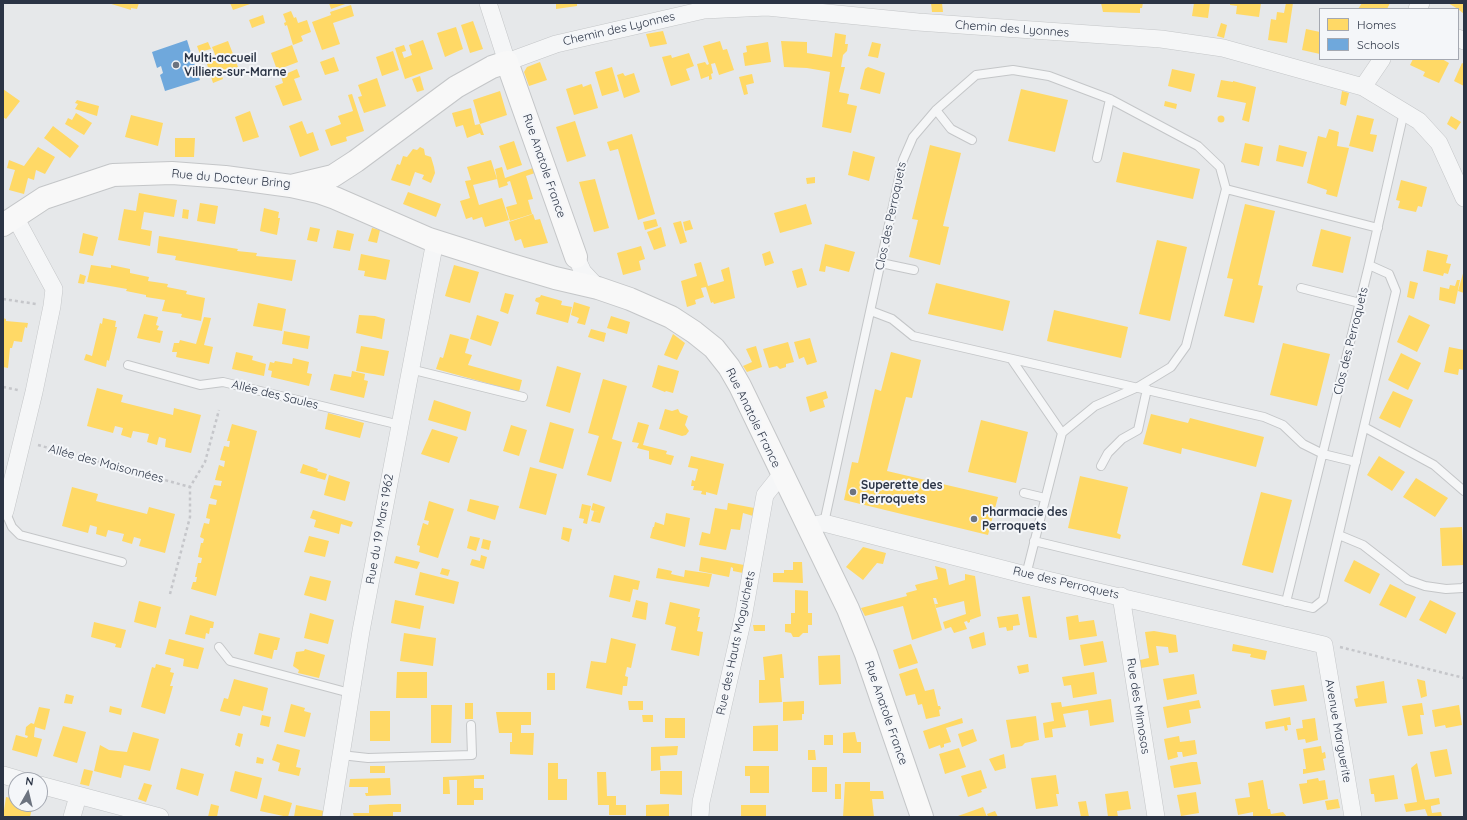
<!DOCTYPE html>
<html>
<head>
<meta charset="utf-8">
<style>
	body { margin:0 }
	#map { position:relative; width:1467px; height:820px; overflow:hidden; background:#e6e8ea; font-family:Quicksand,sans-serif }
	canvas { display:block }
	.frame { position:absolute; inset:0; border:4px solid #2b3445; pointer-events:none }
	.legend { position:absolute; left:1319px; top:8px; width:140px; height:52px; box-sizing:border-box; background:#f4f6f9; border:1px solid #a4a8b1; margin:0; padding:5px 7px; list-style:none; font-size:12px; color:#2b3445 }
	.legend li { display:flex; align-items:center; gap:8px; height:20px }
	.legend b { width:20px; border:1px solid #a4a8b1 }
	.north { position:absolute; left:8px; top:772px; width:40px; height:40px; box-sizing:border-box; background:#f4f6f9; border:1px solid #a4a8b1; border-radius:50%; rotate:8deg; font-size:11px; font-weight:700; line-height:16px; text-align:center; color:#2b3445 }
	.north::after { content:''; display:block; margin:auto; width:14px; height:18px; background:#6c737f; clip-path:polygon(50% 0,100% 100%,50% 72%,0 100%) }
</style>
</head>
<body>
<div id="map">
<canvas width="1467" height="820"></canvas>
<div class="frame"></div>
<ul class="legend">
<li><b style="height:11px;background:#ffd966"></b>Homes</li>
<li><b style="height:11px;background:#6fa8dc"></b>Schools</li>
</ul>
<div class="north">N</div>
</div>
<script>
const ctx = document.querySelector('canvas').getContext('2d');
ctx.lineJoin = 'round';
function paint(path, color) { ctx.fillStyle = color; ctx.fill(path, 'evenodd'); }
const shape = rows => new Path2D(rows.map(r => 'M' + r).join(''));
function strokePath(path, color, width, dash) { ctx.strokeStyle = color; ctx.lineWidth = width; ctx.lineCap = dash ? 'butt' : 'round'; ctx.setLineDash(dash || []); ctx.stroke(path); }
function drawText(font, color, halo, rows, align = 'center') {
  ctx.font = font + ' Quicksand,sans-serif'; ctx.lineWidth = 4; ctx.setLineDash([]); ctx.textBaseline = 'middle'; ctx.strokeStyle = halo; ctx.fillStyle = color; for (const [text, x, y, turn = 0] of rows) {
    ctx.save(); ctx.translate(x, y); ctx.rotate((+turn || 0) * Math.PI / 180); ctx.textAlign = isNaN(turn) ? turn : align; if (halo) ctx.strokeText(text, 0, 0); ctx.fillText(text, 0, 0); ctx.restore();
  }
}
const homes = shape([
	[108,3,139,3,137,9,131,8,131,10],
	[230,3,253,3,233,10],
	[329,3,348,3,331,9],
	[556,3,577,3,577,6,556,9],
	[931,3,942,3,943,12,932,12],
	[1101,3,1143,3,1142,8,1140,8,1140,13,1103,12],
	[1194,3,1210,3,1208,18,1192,16],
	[1230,3,1261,3,1259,17,1236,14,1237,6,1230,5],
	[1286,3,1293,3,1287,43,1268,40,1271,19,1276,20,1277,12,1284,13],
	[1362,3,1390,3,1387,9,1358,9],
	[1448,3,1464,3,1464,14,1458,9],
	[351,5,354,16,333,23,340,44,322,50,312,22,331,15,330,12],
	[291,11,294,18,296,17,298,23,307,20,311,32,301,36,303,41,293,45,287,25,285,26,284,23,286,22,283,14],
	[263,15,265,23,252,28,249,20],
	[473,21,483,49,470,53,461,25],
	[1221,23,1227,25,1224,38,1217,36],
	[456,27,463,49,445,57,437,33],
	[1306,29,1320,32,1320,54,1302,50],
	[663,31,667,44,650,47,646,34],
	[835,33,846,35,845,44,848,44,847,51,843,55,841,67,845,67,839,92,849,94,847,104,857,106,851,133,822,127,830,72,807,68,784,67,781,41,807,42,807,53,832,57],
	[423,40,433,69,405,79,395,48,404,45,406,51,402,52,404,58,412,55,409,45],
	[228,41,238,67,221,74,223,79,213,83,206,61,216,57,212,47],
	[720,41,723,50,727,49,734,70,719,75,715,63,711,64,713,73,711,74,712,79,709,80,709,76,701,79,697,64,705,62,707,65,709,64,703,46],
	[208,42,211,49,203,51,205,59,202,60,197,46],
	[768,42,771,62,745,66,743,53,747,52,746,46],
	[872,42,881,44,878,58,868,56],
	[292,45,298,62,277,70,271,53],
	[393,51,399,70,382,76,376,57],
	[689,53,694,66,686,69,690,80,671,86,662,57,671,55,672,58],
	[334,57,339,71,325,75,320,62],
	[1413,59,1442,59,1449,63,1439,83,1423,76,1425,72,1410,65],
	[540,62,547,80,529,86,524,72,527,67],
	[1462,63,1464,64,1464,86,1454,81],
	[612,67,619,91,602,96,595,72],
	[868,67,885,73,880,94,860,89,865,69],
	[297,69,300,77,294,79,302,100,283,106,275,86,283,83,281,76],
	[1172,69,1195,74,1191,92,1168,86],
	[623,73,625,76,634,73,640,92,624,98,617,75],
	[752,74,754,83,746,85,748,94,744,95,739,77],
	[420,76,424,90,417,92,412,79],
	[377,78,386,106,364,113,358,97,362,96,358,85],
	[1221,80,1233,82,1233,81,1256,87,1249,122,1242,120,1246,103,1217,97],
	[582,84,583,87,591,84,598,108,574,115,566,89],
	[3,89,20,101,6,119,3,117],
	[1021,89,1068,100,1055,152,1008,141],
	[500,91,507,115,480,124,473,100],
	[1342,91,1349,93,1346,106,1340,104],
	[352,94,364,131,346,137,347,141,331,146,325,130,341,124,338,116,353,111,348,95],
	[77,100,99,106,97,116,75,109,78,104,75,103],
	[1165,101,1177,104,1176,109,1164,106],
	[471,108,475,125,480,124,484,135,481,135,480,133,467,138,463,125,456,127,452,113],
	[250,111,259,137,243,142,235,117],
	[76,113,92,123,84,135,65,124,68,118,72,120],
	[131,115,163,123,158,146,125,137],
	[1357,115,1374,119,1370,134,1377,135,1373,152,1349,146],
	'1217.5 119a3.5 3.5 0 1 1 7 0a3.5 3.5 0 1 1-7 0Z',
	[1451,116,1461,122,1456,130,1447,124],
	[302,121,307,134,313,132,319,150,300,157,289,126],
	[575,121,586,156,567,162,556,127],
	[53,126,79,146,70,158,44,138],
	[1329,129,1339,132,1337,146,1349,148,1337,197,1326,194,1327,190,1307,183,1318,136,1326,138],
	[632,134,655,214,638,220,618,149,610,151,607,142],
	[175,138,195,138,194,157,175,157],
	[514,141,522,165,507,170,499,146],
	[1245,143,1263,147,1259,166,1241,162],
	[930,145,961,153,943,226,949,227,940,265,909,257,918,220,912,219],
	[1279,145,1307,152,1303,167,1276,161],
	[38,147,55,157,45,174,36,170,34,180,28,178,24,194,9,190,15,170,7,168,9,160,24,166],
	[420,147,424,149,425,155,431,157,434,167,435,173,431,183,422,179,424,175,415,172,410,186,391,180,397,164,400,165,403,156,407,157,413,149,417,150],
	[853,151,875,157,869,181,848,175],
	[1123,152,1200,169,1193,199,1116,182],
	[491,160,497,179,473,185,479,205,502,198,509,220,485,227,482,217,473,220,472,217,466,219,460,201,470,198,465,181,471,180,467,167],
	[502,167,505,178,533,168,535,173,526,176,533,199,528,200,532,214,510,221,506,207,517,204,510,181,507,182,508,185,499,188,495,169],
	[815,177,815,183,807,184,806,178],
	[595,179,609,228,594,232,579,182],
	[1401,180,1427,187,1422,207,1418,206,1416,212,1398,208,1400,201,1396,200],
	[408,192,441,204,436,217,403,204],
	[139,193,177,200,174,217,144,212,141,229,152,231,150,246,118,240,124,209,136,211],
	[200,203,218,206,215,224,197,221],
	[806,204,812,224,780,233,774,213],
	[1245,204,1275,211,1258,285,1263,286,1254,323,1224,316,1233,279,1227,278],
	[264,208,279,212,278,218,280,218,277,235,260,231],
	[183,209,189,210,188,219,182,218],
	[533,214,535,220,540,219,548,243,524,248,521,239,515,241,509,222],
	[656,219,658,226,645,230,643,222],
	[690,220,693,229,685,231,683,222],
	[681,221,687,242,680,244,673,223],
	[310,227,320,229,317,242,307,240],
	[661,227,666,246,654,250,647,232],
	[372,228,380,230,377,243,368,241],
	[1321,229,1351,237,1343,273,1312,266],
	[337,230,354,234,350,251,333,248],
	[83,233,98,237,93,256,79,253],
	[159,236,238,249,237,251,257,253,256,256,296,260,292,281,175,260,176,256,157,253],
	[1157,240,1187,247,1170,321,1139,314],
	[825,244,855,252,849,272,826,266,825,272,819,271],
	[641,246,645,259,639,261,641,270,623,275,617,253],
	[1427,250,1448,255,1446,263,1451,264,1448,274,1444,273,1443,276,1423,271],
	[770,251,774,263,765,266,762,254],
	[361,254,390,260,386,280,364,276,365,271,358,270],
	[701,262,708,286,724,281,721,270,729,267,735,298,714,304,713,302,711,303,706,287,701,288,704,297,695,300,696,304,687,307,681,281,697,276,694,264],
	[91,265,111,268,111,265,130,269,130,273,149,277,148,281,168,284,167,287,187,291,186,294,205,298,201,321,181,317,182,314,162,311,165,300,146,297,146,295,126,291,127,289,87,282],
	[454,265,479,272,470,303,445,296],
	[802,268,807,285,797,288,792,271],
	[1464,270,1464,293,1458,291],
	[80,274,86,276,84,284,78,283],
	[1457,280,1460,280,1455,304,1439,300,1440,287,1449,289,1450,285,1455,286],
	[1410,281,1418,283,1414,299,1407,297],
	[936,283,1010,301,1003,331,928,314],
	[505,293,514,295,508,314,500,311],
	[541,295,562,301,561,305,572,307,568,323,536,314,539,303,535,301,536,298,540,297],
	[574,302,590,307,585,325,577,323,579,318,571,315],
	[258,303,286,309,282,331,253,326],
	[1054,310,1128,327,1121,358,1047,341],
	[144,314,158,317,156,325,159,326,157,330,163,331,160,343,137,338],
	[359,315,375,316,385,319,382,339,356,333],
	[477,315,499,322,491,346,470,339],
	[1409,315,1430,325,1417,352,1397,342],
	[611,316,630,322,627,334,607,328],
	[204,317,211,318,204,345,213,347,209,364,176,357,177,352,172,352,174,343,179,343,180,340,196,344],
	[3,318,6,319,6,321,28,323,27,328,25,327,22,342,14,341,12,348,10,348,8,368,3,367],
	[103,318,116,321,115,327,117,327,109,361,107,360,106,367,84,360,86,354,92,356,100,323,102,324],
	[591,329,606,333,604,342,588,337],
	[284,331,310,336,308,349,282,344],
	[450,334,469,339,465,353,472,355,468,365,522,380,519,392,436,369,440,357,443,358],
	[673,334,685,343,677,360,664,355],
	[810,338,817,362,807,365,804,357,799,359,794,342],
	[788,342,794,362,786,364,786,367,780,369,777,366,769,368,763,349],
	[1283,343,1330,354,1317,406,1270,395],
	[361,346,389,351,384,376,356,371],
	[756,346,762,367,747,372,743,366,752,362,746,349],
	[1449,347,1464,350,1464,370,1459,369,1458,375,1444,372],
	[236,352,253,356,252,360,266,364,264,376,232,369],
	[891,352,921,360,912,398,906,397,887,471,998,497,988,535,844,500,852,462,858,463,875,389,881,391],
	[1401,353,1421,363,1408,390,1388,380],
	[293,358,309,362,307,373,312,374,309,386,271,377,272,371,268,370,270,362,274,363,275,361,292,364],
	[658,365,679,371,673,393,666,391,665,392,652,387],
	[557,366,581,373,570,413,546,406],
	[352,371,365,374,364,380,368,381,364,398,330,390,334,374,351,377],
	[603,379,627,386,612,439,622,442,611,482,587,475,599,436,588,433],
	[97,388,123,395,121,402,173,415,174,408,201,415,191,453,165,447,166,439,159,437,157,445,147,442,149,434,133,431,131,438,121,435,123,428,115,426,113,433,87,426],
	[826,391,828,398,823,400,825,407,810,412,806,397],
	[1393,391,1413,400,1400,428,1379,418],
	[434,400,471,412,466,431,428,420],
	[665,409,672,411,678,409,680,413,688,416,685,425,689,431,686,435,682,436,659,429],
	[328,413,364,423,360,438,325,429],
	[1151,414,1188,423,1190,418,1264,437,1256,467,1182,448,1181,454,1143,444],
	[981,420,1028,432,1016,483,968,472],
	[550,422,574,429,563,469,539,462],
	[638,422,649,425,643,445,667,451,666,454,674,456,671,465,649,459,649,451,637,448,639,443,632,442],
	[232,424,257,431,216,596,191,589,193,582,196,582,197,577,195,577,198,563,201,563,202,558,198,557,201,543,203,543,204,539,200,537,204,523,209,524,210,519,206,518,209,504,216,505,217,500,210,498,214,485,221,486,221,484,222,481,215,480,219,465,224,467,225,461,220,460,224,446,229,447,230,441,227,441],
	[511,425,527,430,519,456,503,451],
	[432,429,458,437,449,463,421,454],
	[691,456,724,464,717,495,706,492,706,495,701,494,702,491,693,490,694,486,691,486,692,480,695,481,698,469,688,467],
	[1379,456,1405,472,1392,491,1367,475],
	[303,464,318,469,317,471,327,474,325,480,300,473],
	[530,467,557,474,546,515,519,508],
	[329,475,350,482,345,501,324,495],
	[1080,476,1128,487,1117,533,1121,535,1120,539,1068,528],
	[1416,478,1448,498,1435,517,1403,497],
	[72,487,98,494,96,501,147,514,149,507,175,514,165,553,139,546,141,539,134,537,132,544,122,541,124,534,108,530,106,537,96,534,97,527,90,525,88,533,62,526],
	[1261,492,1292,500,1273,573,1242,565],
	[470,499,499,506,495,520,467,511],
	[429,501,454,509,438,558,419,552,420,546,417,545,423,523,428,525,429,521,424,520],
	[593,503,605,507,600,523,591,521,594,511,601,513,591,510],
	[728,503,754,508,753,516,743,513,740,530,731,529,726,550,699,545,702,532,710,534,715,508,727,510],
	[582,504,591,506,587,524,583,523,584,519,579,518],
	[313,510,353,522,351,527,341,524,339,534,314,527,316,520,310,518],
	[666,513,690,518,685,547,650,538,653,527,654,527,655,522,664,525],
	[563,527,572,529,569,542,561,539],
	[1462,527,1464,565,1442,566,1440,528],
	[309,536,329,541,325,557,304,552],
	[470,536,480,538,476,551,467,548],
	[483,539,491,541,489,550,481,548],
	[863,547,886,553,883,564,877,563,863,580,846,567],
	[481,555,487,557,484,569,470,565,472,559,480,561],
	[396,556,420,562,417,569,394,563],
	[701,557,744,565,743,573,733,571,733,568,731,567,729,577,699,571],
	[1354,560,1380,574,1370,594,1344,581],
	[793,562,802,562,803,583,773,582,773,573,784,573,784,570,793,570],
	[935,566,946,569,949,585,965,580,965,574,975,576,981,616,970,620,970,622,968,623,967,621,964,622,967,629,954,633,951,627,945,629,943,622,966,614,964,601,936,608,935,604,938,604,936,598,933,598,942,630,912,640,903,606,865,616,861,608,907,596,906,593,917,590,915,585,938,579],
	[442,568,450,570,448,576,440,574],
	[658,568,672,571,671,574,684,577,685,570,712,574,709,587,656,578],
	[420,572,459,582,454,604,415,595],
	[614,575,640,581,638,590,633,589,630,602,609,597],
	[310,576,331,581,326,601,304,595],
	[1390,584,1416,597,1406,618,1379,605],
	[795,590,808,591,808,613,812,613,812,625,808,625,808,633,803,633,799,637,793,637,791,633,785,632,785,624,791,624,791,613,795,613],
	[1030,596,1037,638,1029,637,1022,597],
	[395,600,424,606,420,629,391,623],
	[636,600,648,603,646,620,632,617],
	[1430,600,1456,613,1446,634,1419,620],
	[139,601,161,607,156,628,134,622],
	[670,602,700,609,698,617,700,617,697,631,703,632,699,656,671,650,676,627,665,624],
	[310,613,334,620,328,644,304,638],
	[1018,614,1020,625,1013,626,1013,630,1007,631,1006,627,999,628,997,617],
	[190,615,214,622,213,628,210,628,209,634,206,633,205,639,185,634],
	[1078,615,1079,622,1094,620,1097,636,1069,640,1066,617],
	[94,622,126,630,121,648,115,647,116,644,91,637],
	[753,625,765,625,765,631,754,631],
	[1154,631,1176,635,1178,652,1169,653,1168,647,1156,646,1159,665,1141,668,1140,660,1149,658,1145,632],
	[984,632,986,645,972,649,969,637],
	[259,633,280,638,277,650,274,650,272,659,254,654],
	[404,633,436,638,433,666,400,661],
	[611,638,636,644,631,668,627,667,625,676,628,677,627,686,623,686,622,695,586,688,591,661,606,663],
	[169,639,204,648,198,669,183,666,184,659,165,654],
	[1103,641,1107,662,1084,666,1080,645],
	[911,644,918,663,899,669,893,650],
	[1233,644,1267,651,1265,660,1250,657,1251,654,1232,651],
	[305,649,325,655,319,678,298,673,299,670,293,666,296,652,304,651],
	[782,654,784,678,780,678,782,702,759,703,759,680,765,680,763,657],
	[840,655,841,684,819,685,818,656],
	[156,664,171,668,170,672,174,673,170,686,173,686,165,714,141,707,152,667,155,668],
	[1028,664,1029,672,1019,674,1017,666],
	[917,668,925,691,934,689,938,706,940,706,941,709,939,710,940,716,926,719,922,704,918,705,915,694,906,696,899,674],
	[397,672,427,672,427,698,396,698],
	[1094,672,1097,694,1073,698,1071,685,1064,686,1062,677],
	[547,673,555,673,555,690,547,690],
	[1194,674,1197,694,1167,700,1163,679],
	[234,679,268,688,263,711,243,706,240,716,220,711,224,698,228,699],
	[1417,679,1425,681,1427,696,1421,698],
	[1384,681,1387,703,1356,707,1354,699,1358,698,1356,686],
	[1304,685,1307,701,1274,706,1271,690],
	[66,694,74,696,72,704,64,703],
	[1111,699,1114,722,1090,726,1088,710,1063,714,1066,727,1052,729,1053,737,1045,738,1043,723,1054,721,1051,703,1061,702,1062,707],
	[1199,700,1201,708,1189,710,1191,723,1167,728,1163,707],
	[628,701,643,701,643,710,629,710],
	[804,701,804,714,802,714,802,720,783,721,783,702],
	[465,703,473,703,473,719,465,719],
	[1422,703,1424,715,1420,715,1423,734,1408,736,1402,706],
	[291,704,305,708,304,711,311,713,305,737,284,732],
	[431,705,452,705,451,743,431,743],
	[1459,705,1462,725,1446,728,1445,725,1435,727,1432,710],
	[110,706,122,709,121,715,109,712],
	[39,707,50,709,45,730,35,727,34,737,42,739,37,757,12,750,16,735,27,738,28,736,25,735,26,727,31,723,34,724],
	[370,711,390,711,390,741,370,741],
	[496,712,531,712,531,725,521,725,521,733,534,733,533,755,510,754,510,742,512,742,512,733,499,733],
	[262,715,271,717,269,727,260,725],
	[642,715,653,715,653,722,643,722],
	[1036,716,1039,740,1025,743,1022,746,1011,748,1006,720],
	[1290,717,1291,725,1287,725,1288,730,1285,731,1284,726,1266,729,1265,722],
	[665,718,685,718,685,738,665,738],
	[962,718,963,723,946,728,951,742,944,744,944,747,941,748,940,745,929,749,923,731],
	[1315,718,1318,740,1306,743,1305,739,1298,740,1296,729,1303,728,1302,720],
	[778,725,778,751,753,751,753,726],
	[63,726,86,732,77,763,53,756],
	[973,729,977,741,962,747,958,734],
	[133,732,159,739,150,771,124,765,121,778,94,771,100,745,109,750,127,752],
	[855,732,857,742,861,742,861,753,843,753,843,733],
	[238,733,243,734,240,747,235,745],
	[824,735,833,735,833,745,824,745],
	[1179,736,1180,742,1195,740,1197,754,1183,757,1182,752,1177,752,1178,757,1168,760,1164,739],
	[277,744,300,750,296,767,301,768,299,776,278,771,280,763,272,760],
	[678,746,677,755,660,756,661,770,651,771,651,747],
	[1321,746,1322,753,1325,752,1326,758,1323,759,1325,770,1303,774,1303,769,1306,769,1303,749],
	[959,748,966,767,945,774,939,754],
	[1447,749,1452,774,1435,777,1430,752],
	[808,750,815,750,816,760,808,760],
	[1004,754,1006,768,995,771,989,759],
	[257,757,264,759,263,764,256,763],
	[1192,762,1197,762,1201,784,1174,788,1170,766],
	[548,763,558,763,558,779,567,779,567,800,548,800],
	[1417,763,1425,800,1439,798,1440,804,1431,806,1431,808,1432,813,1441,812,1442,817,1428,817,1425,809,1406,812,1404,804,1417,802,1411,768],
	[370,766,385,766,385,773,370,773],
	[745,766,769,766,769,793,750,793,750,776,745,776],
	[812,767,827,767,827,792,812,792],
	[181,768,204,774,198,796,176,789],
	[84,769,93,771,89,786,80,784],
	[981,770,987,788,981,790,982,792,968,797,961,776],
	[235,771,262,778,257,799,230,791],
	[660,771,682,771,682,795,660,794],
	[597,772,606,772,607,796,616,796,616,805,626,805,626,815,609,815,609,805,598,805],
	[484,775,484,779,474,779,474,788,483,788,483,800,474,800,474,805,457,805,457,780,449,780,450,794,443,794,443,777],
	[1056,775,1059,794,1056,794,1058,806,1036,809,1031,778],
	[1394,775,1398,799,1375,802,1374,794,1371,794,1369,779],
	[390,778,391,795,366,796,365,793,368,793,368,787,349,787,350,779],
	[1318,778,1319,781,1325,780,1328,799,1303,804,1299,784,1307,783,1307,780],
	[1263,780,1268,809,1270,809,1271,814,1283,812,1287,817,1253,817,1253,812,1238,815,1235,799,1250,797,1248,783],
	[845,782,870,782,870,791,883,791,884,799,872,799,874,817,843,817],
	[144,783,152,785,146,802,138,799],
	[835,784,841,784,841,799,835,799],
	[1128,791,1131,809,1117,811,1118,817,1108,817,1105,794],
	[1196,792,1199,813,1181,816,1177,795],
	[264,795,292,803,288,817,260,811],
	[6,797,16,799,16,804,33,804,30,817,3,817],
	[1338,799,1340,808,1327,810,1325,801],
	[1086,801,1089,817,1081,817,1078,802],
	[211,804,219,806,217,817,208,817],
	[389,804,401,804,401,812,393,812,393,817,354,817,353,813,369,813,369,805],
	[669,804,669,817,646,817,646,805],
	[296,805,324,811,323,817,294,817],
	[741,805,766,805,766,817,741,817],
	[983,807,987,817,958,817,958,816],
	[995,811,998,817,988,817,987,814]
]);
const schools = shape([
	[187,40,192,56,189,57,191,64,194,63,200,80,165,91,160,75,163,73,161,66,157,68,152,52]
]);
const path = shape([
	[3,299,36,304],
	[3,387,18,390],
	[38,445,190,487],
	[170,594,190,517,190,487,205,462,219,410],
	[1340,647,1464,678]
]);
const lane = shape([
	[936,110,951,129,972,140],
	[1097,158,1110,99],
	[1226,189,1378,228],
	[881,263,914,270],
	[1301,288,1360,303],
	[871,311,892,319,913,336,1264,417,1283,425,1303,444,1323,454,1356,462],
	[1012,360,1062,433],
	[128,365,200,385,223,382,400,425],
	[410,369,523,397],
	[1364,427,1434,465,1464,491],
	[1101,466,1108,453,1122,439,1138,430,1147,389],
	[1024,493,1045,498],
	[5,511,12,527,20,535,122,562],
	[824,523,903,160,913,137,936,110,976,75,1013,70,1049,76,1110,99,1198,146,1220,167,1226,189,1186,346,1171,367,1138,387,1095,406,1062,433,1026,575],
	[1339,535,1363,545,1408,580,1425,586,1446,589,1463,588,1464,587],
	[1034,541,1313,608,1323,600,1396,291,1389,274,1369,265],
	[1286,602,1369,265,1404,112],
	[219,647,230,661,350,693],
	[341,755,368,758,472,755,471,725]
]);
const street = shape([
	[488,3,507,62,556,44,704,10,767,7,918,22,1161,39,1223,48,1363,87,1419,121,1439,143,1464,198],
	[1417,9,1421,3],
	[1458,38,1464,41],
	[1363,87,1382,59],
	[576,257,583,272,598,288],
	[3,511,5,511,34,392,52,306,54,289,15,217],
	[809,526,824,523,1026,575,1324,645,1353,817],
	[1121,596,1156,817],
	[3,775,20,780],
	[40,785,160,817],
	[72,817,78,796],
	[331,817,361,631,435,241],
	[700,817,701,802,743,618,765,495,781,475]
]);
const secondary = shape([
	[291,186,318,192,335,198,429,239,508,264,555,278,598,288,630,299,671,317,694,332,714,348,729,367,740,386,848,609,866,654,922,817],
	[3,225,44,198,113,175,172,173,225,177,291,186,333,176,356,161,456,87,492,67,507,62,576,257]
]);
const markers = [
	[176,65,4,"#6c737f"],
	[853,492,4,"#6c737f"],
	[974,519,4,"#6c737f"]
];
const streetNames = [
	["Chemin des Lyonnes",619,29,-13],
	["Chemin des Lyonnes",1012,29,4],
	["Rue Anatole France",544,166,71],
	["Rue du Docteur Bring",231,179,5],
	["Clos des Perroquets",891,216,-78],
	["Clos des Perroquets",1351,341,-76],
	["Allée des Saules",275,395,14],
	["Rue Anatole France",753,418,64],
	["Allée des Maisonnées",106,464,15],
	["Rue du 19 Mars 1962",380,529,-80],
	["Rue des Perroquets",1066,583,13],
	["Rue des Hauts Moguichets",736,643,-78],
	["Rue des Mimosas",1138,706,81],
	["Rue Anatole France",886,713,71],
	["Avenue Marguerite",1338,731,80]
];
const poiNames = [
	["Multi-accueil",184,58],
	["Villiers-sur-Marne",184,72],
	["Superette des",861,485],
	["Perroquets",861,499],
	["Pharmacie des",982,512],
	["Perroquets",982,526]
];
paint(homes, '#ffd966');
paint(schools, '#6fa8dc');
strokePath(lane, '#c4c6c8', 10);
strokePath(street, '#c4c6c8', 18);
strokePath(secondary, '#c4c6c8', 24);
strokePath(path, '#c5c6ca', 2.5, [3, 3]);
strokePath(lane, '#f5f6f7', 8);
strokePath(street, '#f5f6f7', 17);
strokePath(secondary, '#f8f8f8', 22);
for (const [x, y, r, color] of markers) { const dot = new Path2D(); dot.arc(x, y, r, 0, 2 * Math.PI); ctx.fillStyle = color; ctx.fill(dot); strokePath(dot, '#f4f6f9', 1.5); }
drawText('12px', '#2b3445', '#f4f6f9', streetNames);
drawText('bold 12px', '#2b3445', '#f4f6f9', poiNames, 'left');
</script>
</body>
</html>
